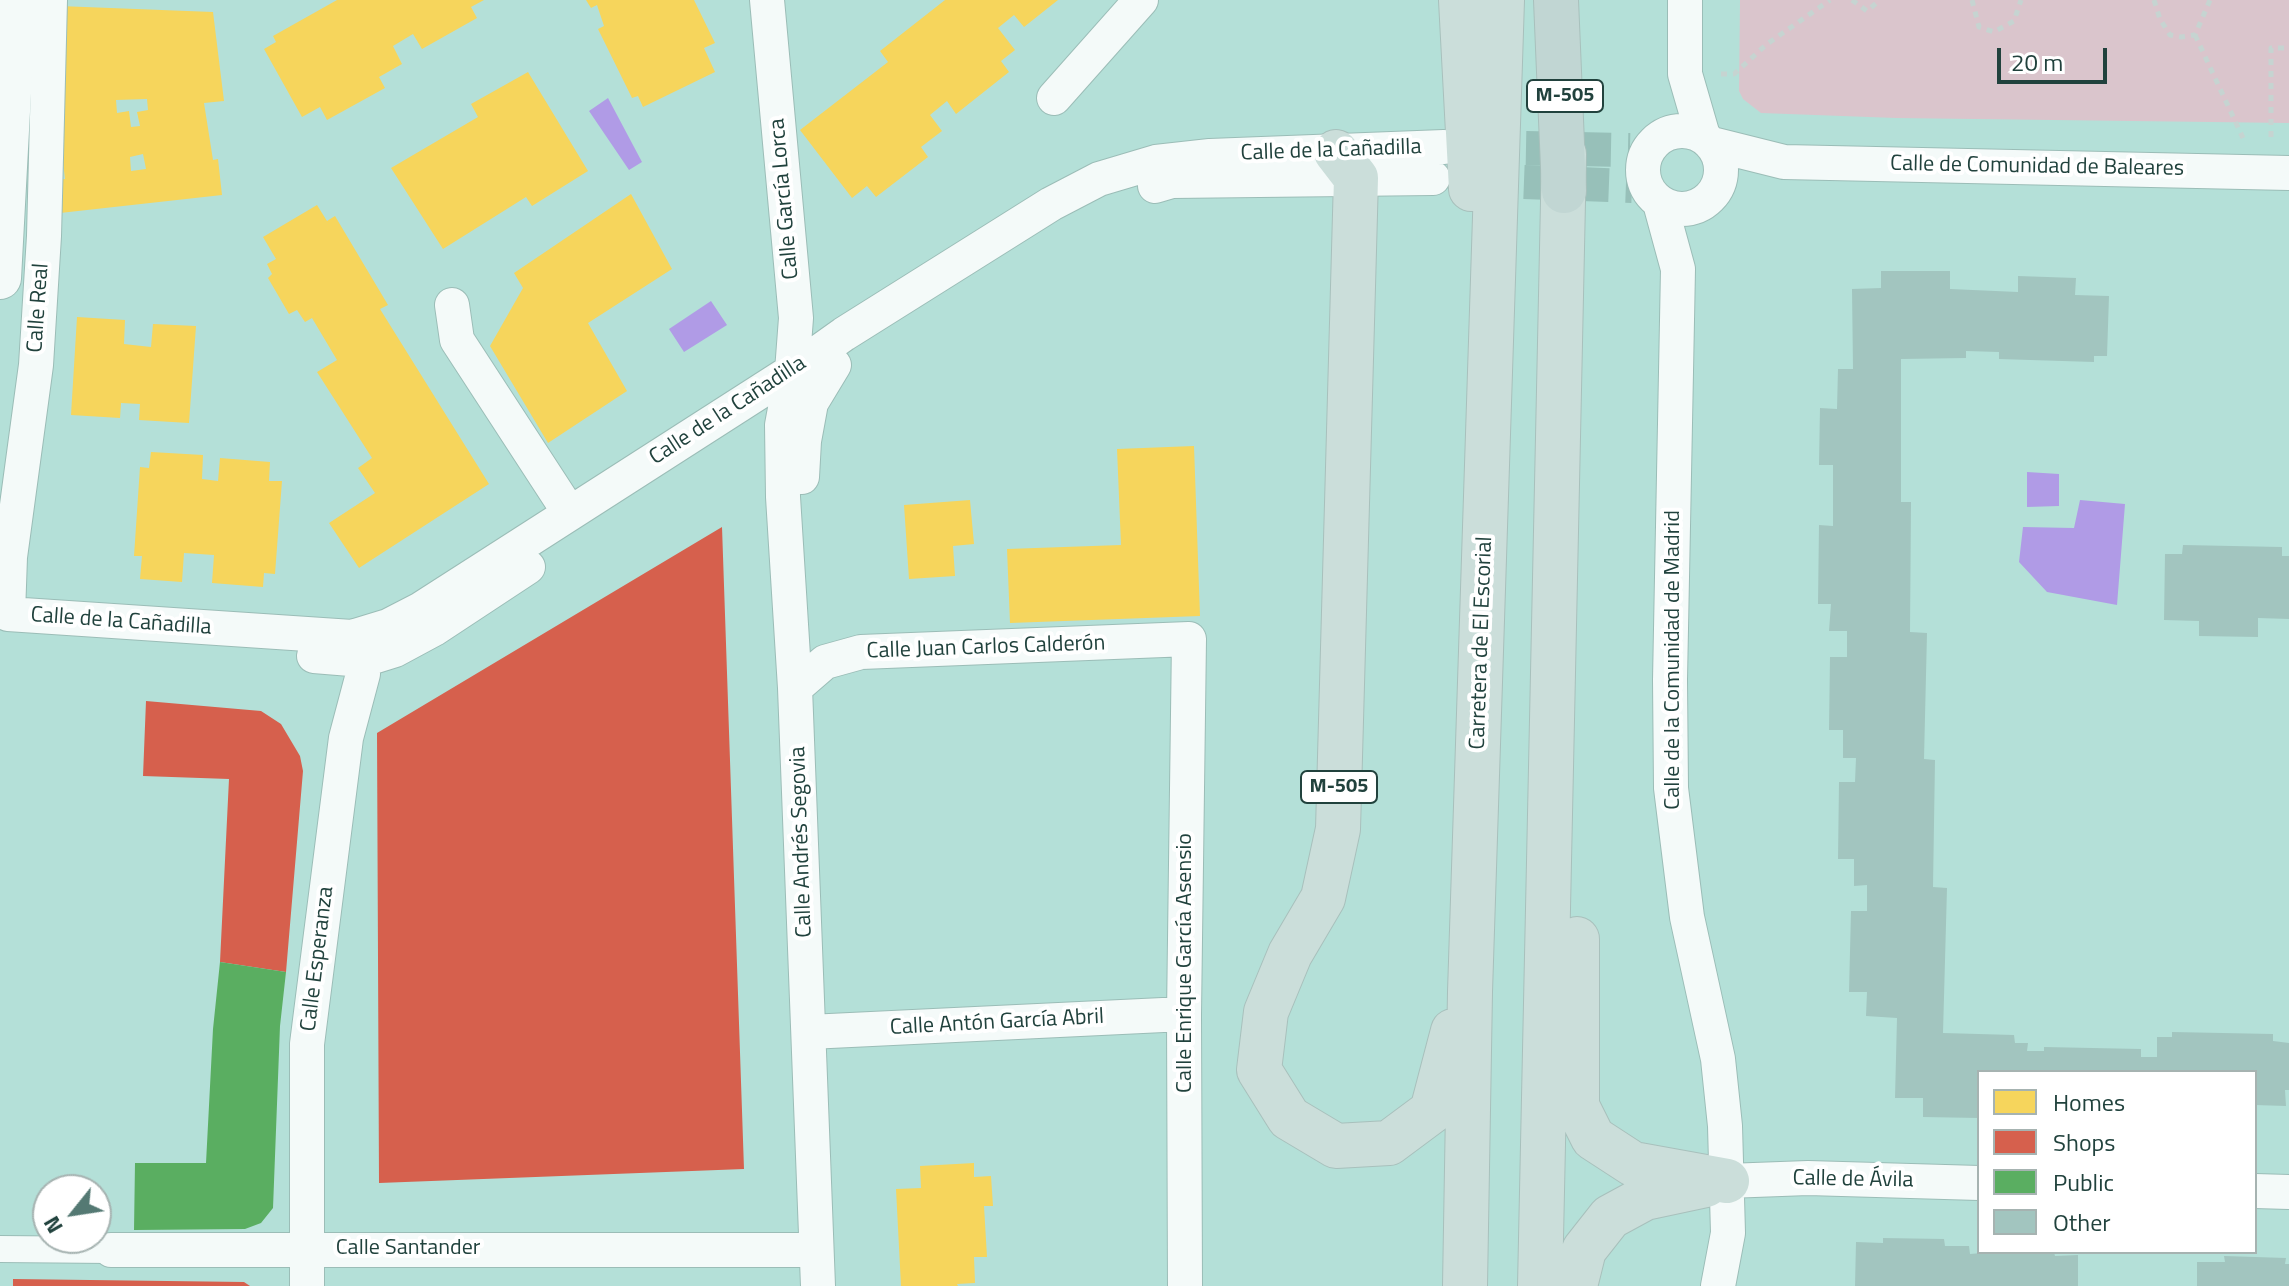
<!DOCTYPE html>
<html>
<head>
<meta charset="utf-8">
<style>
	body { margin:0 }
	#map { position:relative; width:2289px; height:1286px; overflow:hidden; background:#b4e0d8; font-family:"Titillium Web",sans-serif }
	canvas { display:block }
	.legend { position:absolute; left:1977px; top:1070px; width:280px; height:184px; box-sizing:border-box; background:#fff; border:2px solid #a6b3b1; margin:0; padding:10px 14px; list-style:none; font-size:24px; color:#21423d }
	.legend li { display:flex; align-items:center; gap:16px; height:40px }
	.legend b { width:40px; border:2px solid #a6b3b1 }
	.north { position:absolute; left:32px; top:1174px; width:80px; height:80px; box-sizing:border-box; background:#fff; border:2px solid #a6b3b1; border-radius:50%; rotate:240deg; font-size:22px; font-weight:700; line-height:32px; text-align:center; color:#21423d }
	.north::after { content:''; display:block; margin:auto; width:28px; height:36px; background:#547973; clip-path:polygon(50% 0,100% 100%,50% 72%,0 100%) }
	.scale { position:absolute; left:1997px; top:48px; width:110px; height:36px; box-sizing:border-box; border:4px solid #21423d; border-top:0; padding-left:10px; font-size:24px; line-height:28px; white-space:nowrap; color:#21423d; -webkit-text-stroke:6px #fff; paint-order:stroke }
</style>
</head>
<body>
<div id="map">
<canvas width="2289" height="1286"></canvas>
<ul class="legend">
<li><b style="height:22px;background:#f6d55c"></b>Homes</li>
<li><b style="height:22px;background:#d6604d"></b>Shops</li>
<li><b style="height:22px;background:#5aae61"></b>Public</li>
<li><b style="height:22px;background:#a2c5bf"></b>Other</li>
</ul>
<div class="north">N</div>
<div class="scale">20 m</div>
</div>
<script>
const ctx = document.querySelector('canvas').getContext('2d');
ctx.lineJoin = 'round';
function paint(path, color) { ctx.fillStyle = color; ctx.fill(path, 'evenodd'); }
const shape = rows => new Path2D(rows.map(r => 'M' + r).join(''));
function strokePath(path, color, width, dash) { ctx.strokeStyle = color; ctx.lineWidth = width; ctx.lineCap = dash ? 'butt' : 'round'; ctx.setLineDash(dash || []); ctx.stroke(path); }
function drawText(font, color, halo, rows, align = 'center') {
  ctx.font = font + ' "Titillium Web",sans-serif'; ctx.lineWidth = 8; ctx.setLineDash([]); ctx.textBaseline = 'middle'; ctx.strokeStyle = halo; ctx.fillStyle = color; for (const [text, x, y, turn = 0] of rows) {
    ctx.save(); ctx.translate(x, y); ctx.rotate((+turn || 0) * Math.PI / 180); ctx.textAlign = isNaN(turn) ? turn : align; if (halo) ctx.strokeText(text, 0, 0); ctx.fillText(text, 0, 0); ctx.restore();
  }
}
const green = shape([
	[1740,0,2289,0,2289,123,1896,118,1761,113,1743,99,1739,91]
]);
const water = shape([
	[608,98,642,162,629,170,589,111],
	[711,301,727,325,684,352,669,329],
	[2027,472,2059,474,2059,506,2027,507],
	[2080,500,2125,504,2117,605,2047,592,2019,562,2023,527,2074,528]
]);
const homes = shape([
	[337,0,484,0,471,7,477,18,422,49,413,34,393,46,402,64,379,77,385,88,327,120,320,107,302,117,264,49,276,42,273,36],
	[586,0,694,0,715,43,704,48,715,72,643,107,638,96,632,98,598,29,604,26,597,5,591,8],
	[945,0,1058,0,1024,27,1014,15,998,28,1015,50,1001,61,1009,72,956,114,947,101,930,115,942,131,921,147,928,157,876,197,867,186,852,198,800,130,888,62,880,51],
	[59,6,213,12,224,101,204,103,213,160,218,159,222,195,60,213,56,180,65,179,58,121],
	[147,99,148,110,137,112,140,126,131,127,129,111,117,113,116,100],
	[143,154,146,169,131,171,130,157],
	[528,72,588,171,532,206,526,197,443,249,391,168,478,117,471,104],
	[631,194,672,269,588,323,627,391,548,443,490,346,523,288,514,273],
	[317,205,327,221,335,216,388,305,380,309,489,484,359,568,329,523,375,493,358,468,372,458,317,372,337,360,312,318,305,322,297,310,289,314,268,278,272,274,267,264,276,259,263,237],
	[77,317,125,320,124,344,151,347,153,324,196,326,189,423,139,420,140,404,121,403,120,418,71,415],
	[1194,446,1200,616,1010,623,1007,549,1121,545,1117,449],
	[151,452,203,455,202,479,218,481,220,458,270,462,269,481,282,481,275,574,264,573,263,587,212,583,214,555,184,553,182,582,140,579,142,556,134,556,140,467,149,468],
	[970,500,974,544,953,546,955,576,909,579,904,505],
	[974,1163,974,1177,991,1176,993,1206,984,1206,987,1257,974,1257,975,1283,957,1284,958,1286,901,1286,896,1189,921,1188,920,1166]
]);
const shops = shape([
	[722,527,744,1169,379,1183,377,733],
	[146,701,261,711,281,724,300,756,303,771,286,972,220,962,229,779,143,776],
	[13,1279,244,1282,250,1286,13,1286]
]);
const public = shape([
	[220,962,286,972,280,1026,273,1208,261,1223,245,1229,134,1230,135,1163,206,1163,213,1029]
]);
const building = shape([
	[1881,271,1950,271,1950,289,2018,292,2018,276,2076,278,2075,295,2109,296,2107,356,2094,356,2094,362,1999,359,1999,352,1966,351,1966,358,1901,359,1901,502,1911,502,1910,632,1927,633,1924,759,1935,760,1933,887,1947,888,1943,1033,2014,1035,2015,1043,2028,1043,2027,1051,2044,1051,2044,1047,2141,1049,2141,1057,2157,1057,2157,1037,2172,1037,2172,1032,2273,1034,2273,1041,2289,1043,2289,1090,2285,1090,2286,1106,2255,1105,2255,1072,1979,1072,1979,1118,1923,1117,1923,1098,1895,1098,1897,1018,1866,1016,1867,992,1849,992,1851,911,1867,911,1867,885,1854,886,1854,859,1838,859,1839,782,1855,782,1856,758,1843,758,1843,730,1829,730,1830,657,1847,657,1847,631,1829,631,1831,604,1818,604,1819,525,1833,526,1833,465,1819,465,1820,408,1837,409,1838,369,1853,369,1852,289,1881,288],
	[2183,545,2282,547,2282,556,2289,556,2289,619,2258,618,2258,637,2199,636,2199,621,2164,620,2165,554,2182,554],
	[1883,1238,1944,1239,1945,1246,1969,1246,1970,1254,1994,1252,2054,1252,2055,1256,2078,1255,2078,1286,1855,1286,1856,1242,1883,1243],
	[2224,1256,2286,1258,2285,1264,2289,1264,2289,1286,2197,1286,2197,1262,2225,1262]
]);
const minorTunnel = shape([
	[1475,147,1630,150],
	[1473,180,1632,186]
]);
const path = shape([
	[1852,0,1867,11,1880,0],
	[1972,0,1979,27,1994,32,2014,21,2021,0],
	[2154,0,2160,19,2170,35,2181,37,2195,35,2210,0],
	[2195,35,2243,138],
	[1721,74,1734,74,1767,44,1830,0],
	[2271,137,2271,48,2289,48]
]);
const pedestrian = shape([
	[0,1249,111,1250]
]);
const minor = shape([
	[50,0,44,236,36,365,10,557,8,614,352,637,388,626,421,609,792,371,844,334,1051,204,1099,179,1156,162,1210,156,1444,147],
	[767,0,796,318,792,371,782,425,783,497,795,688,818,1286],
	[1685,0,1685,74,1703,136],
	[1054,98,1141,0],
	'1643 170a39 39 0 1 1 78 0a39 39 0 1 1-78 0Z',
	[1712,144,1784,162,2289,173],
	[1155,186,1172,181,1433,178],
	[1660,203,1678,269,1670,680,1671,788,1687,917,1718,1059,1725,1126,1728,1233,1718,1286],
	[452,305,457,340,569,512],
	[802,477,804,441,811,403,834,365],
	[314,656,363,660,395,650,434,629,528,567],
	[795,688,825,662,861,652,1189,639,1184,1014,1185,1286],
	[809,1032,1184,1014],
	[1727,1181,1808,1178,1979,1183],
	[2255,1191,2289,1192],
	[111,1250,816,1250],
	[307,1286,307,1044,346,738,363,674,363,660,354,641]
]);
const tertiary = shape([
	[0,278,15,0]
]);
const trunk = shape([
	[1461,0,1471,189],
	[1336,152,1356,178,1338,829,1323,898,1290,954,1266,1012,1259,1070,1289,1118,1336,1146,1389,1143,1432,1111,1453,1031],
	[1577,939,1577,1106,1593,1138,1633,1164,1727,1181],
	[1465,1286,1470,992,1502,0],
	[1540,1286,1564,154],
	[1575,1286,1584,1250,1610,1217,1645,1198,1706,1185]
]);
const motorway = shape([
	[1556,0,1564,191]
]);
const shields = [
	[1565,96,76],
	[1339,787,76]
];
const shieldNames = [
	["M-505",1565,96],
	["M-505",1339,787]
];
const streetNames = [
	["Calle de la Cañadilla",1331,151,-2],
	["Calle de Comunidad de Baleares",2037,167,1],
	["Calle García Lorca",785,199,-95],
	["Calle Real",39,308,-86],
	["Calle de la Cañadilla",728,411,-33],
	["Calle de la Cañadilla",121,622,4],
	["Carretera de El Escorial",1482,643,-88],
	["Calle Juan Carlos Calderón",986,648,-2],
	["Calle de la Comunidad de Madrid",1674,660,-90],
	["Calle Andrés Segovia",802,842,-92],
	["Calle Esperanza",318,959,-83],
	["Calle Enrique García Asensio",1186,963,-90],
	["Calle Antón García Abril",997,1023,-3],
	["Calle de Ávila",1853,1180,1],
	["Calle Santander",408,1249]
];
paint(green, '#dac5cc');
paint(water, '#b09be6');
paint(homes, '#f6d55c');
paint(shops, '#d6604d');
paint(public, '#5aae61');
paint(building, '#a2c5bf');
strokePath(minorTunnel, '#97c0b9', 34, [34, 17]);
strokePath(pedestrian, '#9bbdb7', 28);
strokePath(minor, '#9bbdb7', 36);
strokePath(tertiary, '#9bbdb7', 44);
strokePath(trunk, '#a8c0bc', 46);
strokePath(motorway, '#a8c0bc', 46);
strokePath(path, '#c6d4d1', 5, [6, 6]);
strokePath(pedestrian, '#f4faf9', 26);
strokePath(minor, '#f4faf9', 34);
strokePath(tertiary, '#f4faf9', 42);
strokePath(trunk, '#cbdeda', 44);
strokePath(motorway, '#c1d6d3', 44);
for (const [x, y, w] of shields) { const box = new Path2D(); box.roundRect(x - w / 2, y - 16, w, 32, 6); ctx.fillStyle = '#fff'; ctx.fill(box); strokePath(box, '#21423d', 2); }
drawText('bold 20px', '#21423d', null, shieldNames);
drawText('22px', '#21423d', '#fff', streetNames);
</script>
</body>
</html>
